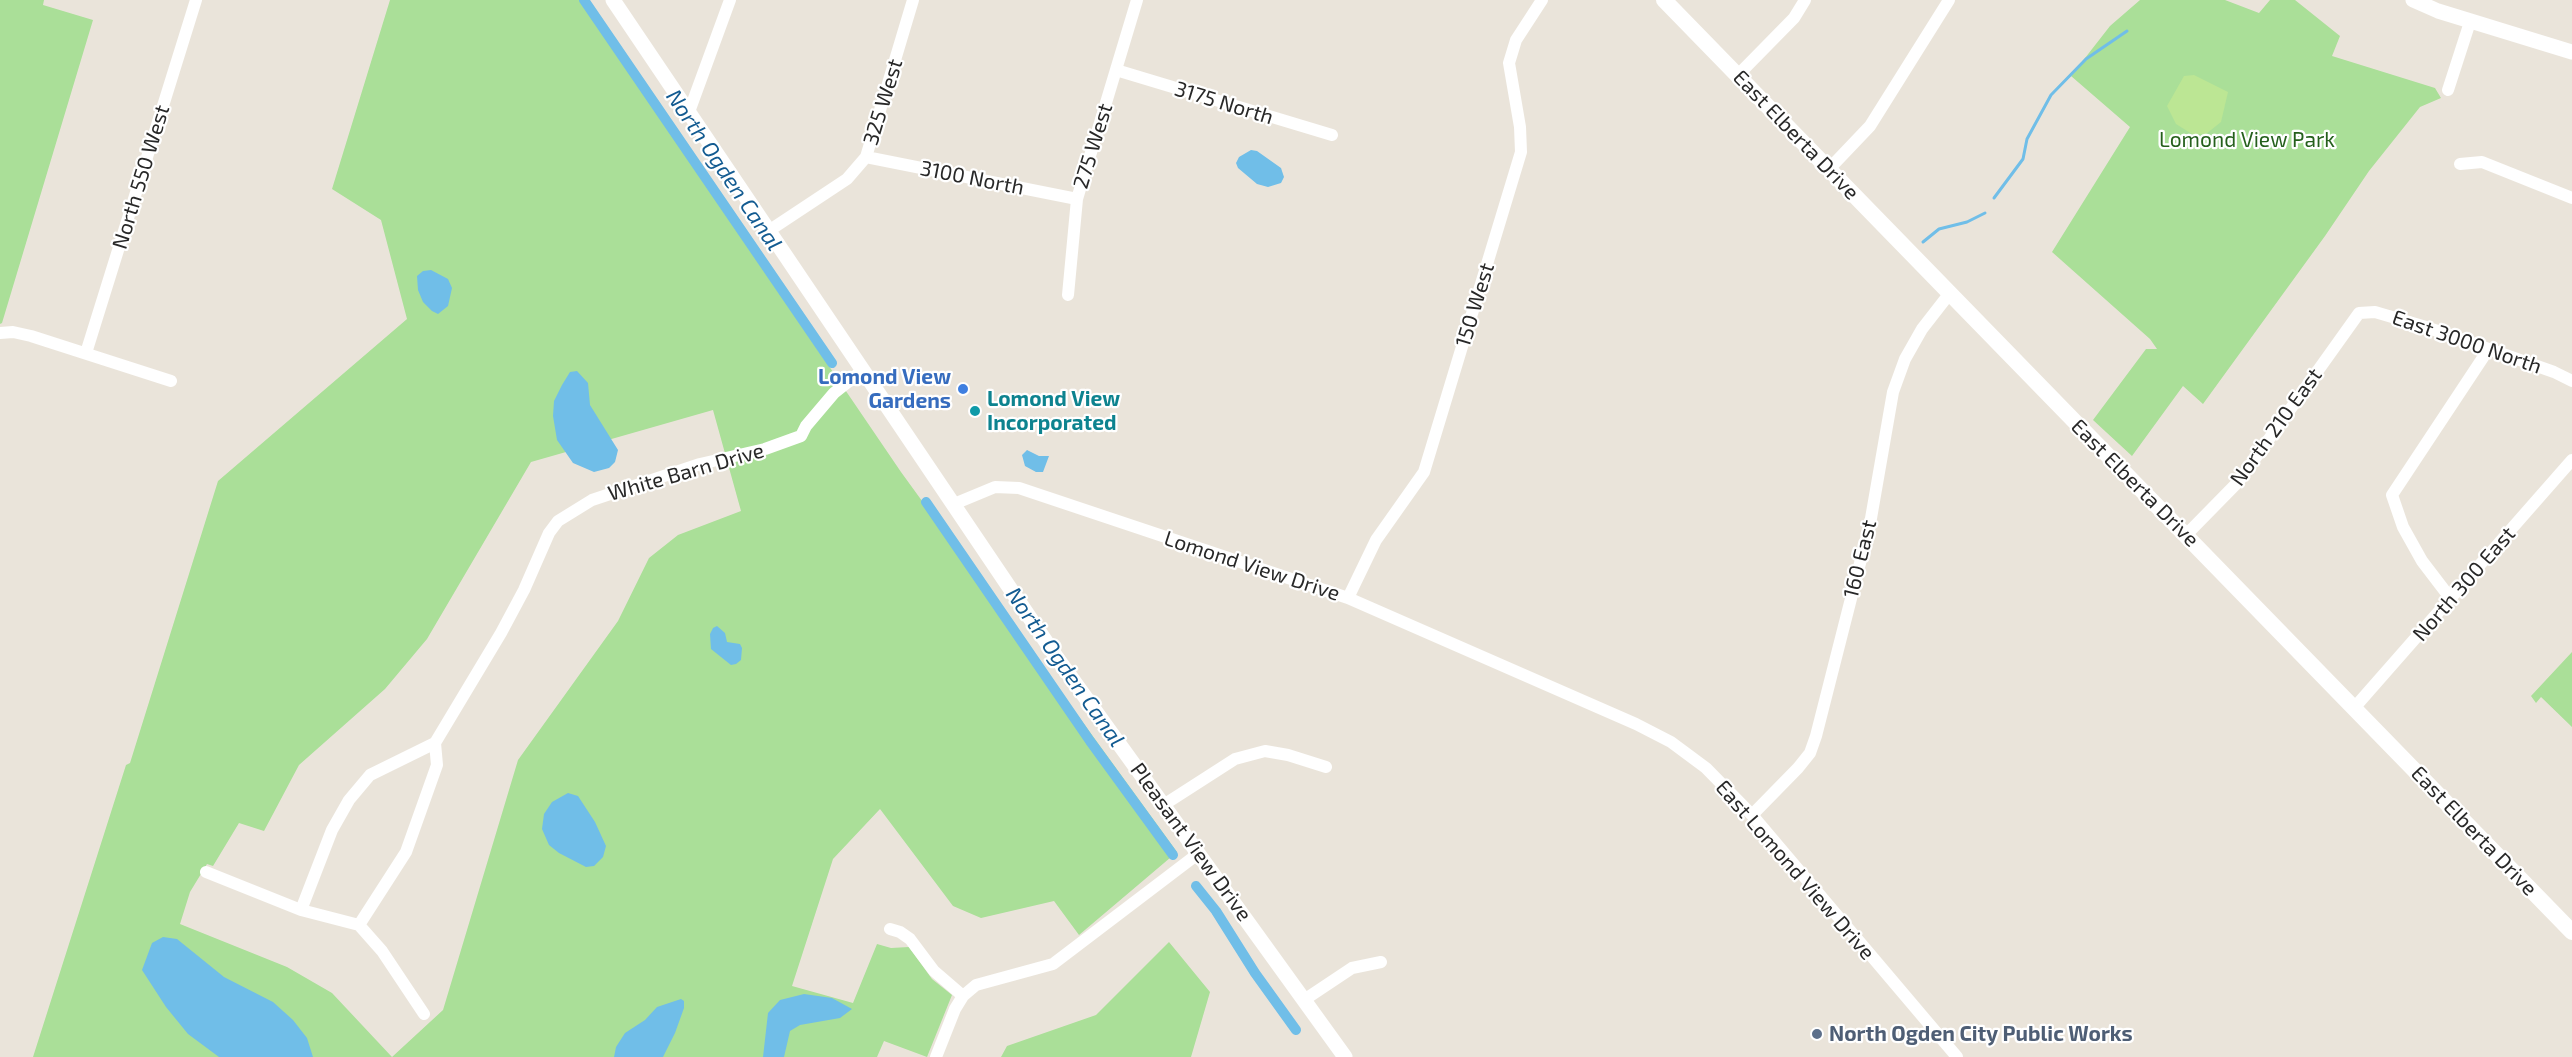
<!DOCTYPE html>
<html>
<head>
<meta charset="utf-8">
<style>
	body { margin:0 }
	canvas { display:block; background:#eae4da }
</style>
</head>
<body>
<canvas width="2572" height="1057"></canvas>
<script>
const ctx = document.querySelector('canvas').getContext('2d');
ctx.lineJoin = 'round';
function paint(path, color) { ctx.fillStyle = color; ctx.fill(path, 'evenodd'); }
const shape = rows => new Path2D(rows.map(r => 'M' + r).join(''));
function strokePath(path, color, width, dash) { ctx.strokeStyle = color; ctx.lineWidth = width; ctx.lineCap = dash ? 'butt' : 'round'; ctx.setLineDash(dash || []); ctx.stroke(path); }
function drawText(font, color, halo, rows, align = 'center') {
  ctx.font = font + ' "Exo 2",sans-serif'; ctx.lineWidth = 4.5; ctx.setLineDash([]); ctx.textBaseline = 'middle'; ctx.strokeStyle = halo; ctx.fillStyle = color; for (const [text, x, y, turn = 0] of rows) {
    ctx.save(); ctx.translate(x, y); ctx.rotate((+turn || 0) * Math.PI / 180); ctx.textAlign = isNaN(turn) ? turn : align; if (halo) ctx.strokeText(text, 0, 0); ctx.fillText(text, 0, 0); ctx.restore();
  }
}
const green = shape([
	[0,0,44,0,43,5,93,20,2,323,0,324],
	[390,0,580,0,901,472,1177,852,1079,935,1054,901,981,918,953,906,880,809,833,859,792,986,853,1003,877,944,891,948,909,947,932,979,952,995,927,1057,884,1041,877,1057,33,1057,126,765,130,763,218,481,407,319,381,220,332,189],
	[713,410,741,511,678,535,649,558,618,621,518,760,443,1010,392,1057,332,993,287,967,180,924,190,892,207,864,213,866,239,823,264,831,299,765,385,689,427,639,531,462],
	[2140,0,2225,0,2259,13,2270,0,2295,0,2340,36,2332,56,2435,88,2441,98,2420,107,2369,171,2325,236,2203,404,2183,386,2132,456,2093,420,2146,349,2157,349,2150,339,2052,252,2130,127,2071,76,2110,26],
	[2572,652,2572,727,2541,697,2536,703,2531,696],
	[1169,942,1210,992,1191,1057,1001,1057,1007,1046,1096,1015]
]);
const pitch = shape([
	[2194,75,2228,92,2221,122,2206,134,2192,134,2176,124,2167,106,2184,76]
]);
const water = shape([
	[1251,150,1257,151,1281,168,1284,177,1281,183,1268,187,1257,184,1238,168,1236,163,1239,157],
	[431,270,448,279,452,288,448,306,438,314,432,311,423,302,418,290,417,276,423,271],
	[577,371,588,383,590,405,618,450,615,462,609,468,594,472,573,463,557,440,553,416,554,401,562,385,570,372],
	[1027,450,1039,456,1049,456,1043,472,1036,472,1025,466,1022,455],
	[717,626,725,633,727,642,740,644,742,648,741,660,736,664,731,665,711,649,710,634,713,628],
	[568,793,578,796,595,822,606,846,603,857,594,866,586,867,559,853,549,845,542,829,544,814,552,802],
	[163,937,177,939,224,977,273,1002,293,1020,307,1038,313,1057,219,1057,188,1034,166,1007,142,970,152,943],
	[804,994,832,998,852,1009,840,1018,800,1025,790,1031,784,1057,763,1057,768,1013,780,1000],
	[681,999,684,1001,684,1008,675,1033,663,1057,614,1057,616,1047,625,1033,645,1020,657,1007]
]);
const stream = shape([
	[1994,198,2023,159,2027,139,2051,95,2086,59,2127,31],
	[1923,242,1939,229,1967,222,1985,213]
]);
const canal = shape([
	[584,0,832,363],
	[926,502,1090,741,1173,855],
	[1196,886,1216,911,1255,973,1296,1030]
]);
const minor = shape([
	[1116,70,1332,135],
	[1738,75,1794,18,1805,0],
	[2448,90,2470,22],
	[689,112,730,0],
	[866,157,1077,199],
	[2460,164,2482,162,2572,198],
	[1830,168,1870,126,1949,0],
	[770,230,847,179,866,157,913,0],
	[1068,295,1077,199,1137,0],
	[0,333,13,332,31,336,171,381],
	[86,353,196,0],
	[954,504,995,487,1019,488,1348,598,1636,724,1671,742,1706,768,1752,815,1957,1057],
	[2186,535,2239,481,2359,313,2375,312,2426,327,2554,372,2572,381],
	[1348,598,1376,540,1424,472,1521,152,1520,127,1509,63,1516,40,1542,0],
	[2451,599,2422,561,2403,527,2392,495,2488,350],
	[2355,707,2572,460],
	[1165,804,1235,759,1265,751,1288,755,1326,767],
	[1752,815,1798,768,1810,753,1816,736,1870,524,1893,392,1905,359,1922,329,1950,293],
	[206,872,301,910,359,925,382,951,424,1014],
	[301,910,332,830,349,800,370,775,435,743,501,633,524,590,549,533,558,521,592,500,700,464,765,449,801,436,806,426,834,393,863,370],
	[359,925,406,852,437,765,435,743],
	[890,929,900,932,910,939,934,971,963,996],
	[1304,1000,1352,968,1381,962],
	[936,1057,955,1009,963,996,976,985,1053,964,1199,853]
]);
const tertiary = shape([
	[613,0,1057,658,1345,1057],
	[2413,0,2438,11,2572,52]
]);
const secondary = shape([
	[1664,0,2572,932]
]);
const markers = [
	[963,389,6,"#3f7fe0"],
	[975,411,6,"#0f9aa8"],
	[1817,1034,6,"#5c6f8a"]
];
const streetNames = [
	["325 West",883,102,-73],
	["3175 North",1224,103,17],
	["East Elberta Drive",1796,135,46],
	["275 West",1093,146,-73],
	["North 550 West",141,177,-73],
	["3100 North",972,178,11],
	["150 West",1475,305,-73],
	["East 3000 North",2467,342,19],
	["North 210 East",2276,427,-54],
	["White Barn Drive",686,472,-16],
	["East Elberta Drive",2135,483,45],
	["160 East",1860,559,-76],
	["Lomond View Drive",1252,566,18],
	["North 300 East",2464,584,-49],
	["East Elberta Drive",2474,831,46],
	["Pleasant View Drive",1191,842,54],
	["East Lomond View Drive",1795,870,49]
];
const parkNames = [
	["Lomond View Park",2247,140]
];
const shopNames = [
	["Lomond View",951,377],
	["Gardens",951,401]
];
const cultureNames = [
	["Lomond View",987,399],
	["Incorporated",987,423]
];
const serviceNames = [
	["North Ogden City Public Works",1829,1034]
];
const waterNames = [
	["North Ogden Canal",724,170,56],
	["North Ogden Canal",1065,667,55]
];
paint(green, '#aadf98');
paint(pitch, '#bce694');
paint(water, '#70bee8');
strokePath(stream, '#70bee8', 3);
strokePath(canal, '#70bee8', 10);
strokePath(minor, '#fff', 12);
strokePath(tertiary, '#fff', 15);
strokePath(secondary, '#fff', 16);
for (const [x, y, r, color] of markers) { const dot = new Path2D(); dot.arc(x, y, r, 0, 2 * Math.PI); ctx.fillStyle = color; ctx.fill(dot); strokePath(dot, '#fff', 2); }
drawText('21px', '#282828', '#fff', streetNames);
drawText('21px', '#25601c', '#fff', parkNames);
drawText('bold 21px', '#366cbe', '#fff', shopNames, 'right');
drawText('bold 21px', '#0d838f', '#fff', cultureNames, 'left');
drawText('bold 21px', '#4e5e75', '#fff', serviceNames, 'left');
drawText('italic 22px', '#135b91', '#fff', waterNames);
</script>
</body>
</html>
